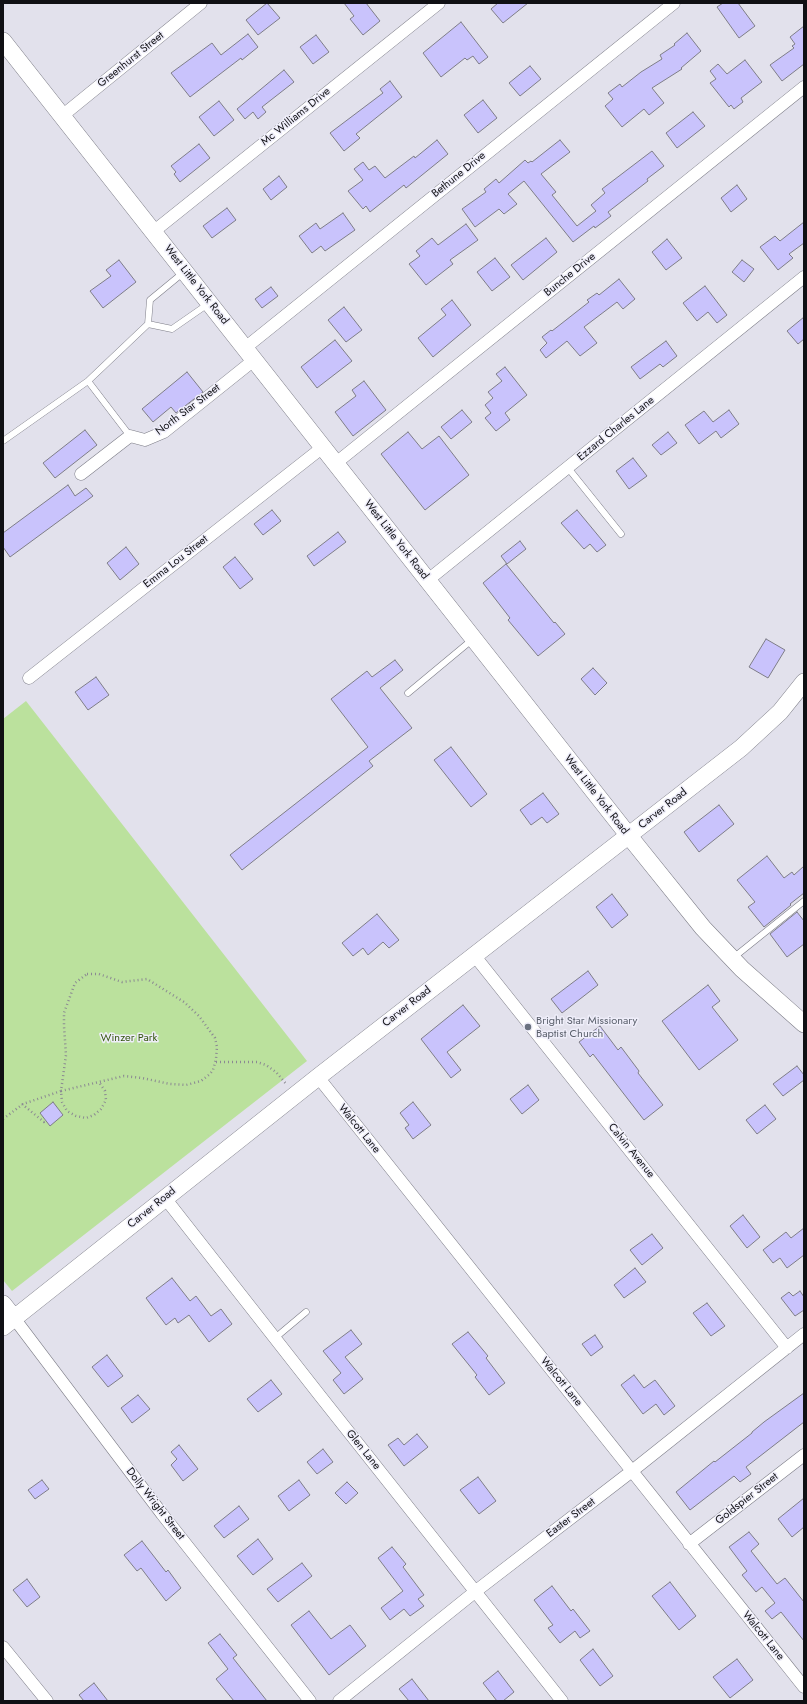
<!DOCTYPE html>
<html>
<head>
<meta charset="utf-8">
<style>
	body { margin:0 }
	#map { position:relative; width:807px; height:1704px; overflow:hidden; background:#e2e1ec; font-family:Jost,sans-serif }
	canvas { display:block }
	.frame { position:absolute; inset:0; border:4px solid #101014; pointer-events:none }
</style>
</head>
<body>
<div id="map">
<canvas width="807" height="1704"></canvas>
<div class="frame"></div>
</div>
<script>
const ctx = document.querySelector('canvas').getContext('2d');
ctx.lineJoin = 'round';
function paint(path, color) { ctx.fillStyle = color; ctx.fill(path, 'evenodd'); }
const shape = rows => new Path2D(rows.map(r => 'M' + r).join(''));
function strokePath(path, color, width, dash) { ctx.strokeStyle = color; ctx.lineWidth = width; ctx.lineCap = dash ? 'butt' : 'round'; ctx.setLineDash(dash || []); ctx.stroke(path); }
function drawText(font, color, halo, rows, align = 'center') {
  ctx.font = font + ' Jost,sans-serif'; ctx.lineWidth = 3; ctx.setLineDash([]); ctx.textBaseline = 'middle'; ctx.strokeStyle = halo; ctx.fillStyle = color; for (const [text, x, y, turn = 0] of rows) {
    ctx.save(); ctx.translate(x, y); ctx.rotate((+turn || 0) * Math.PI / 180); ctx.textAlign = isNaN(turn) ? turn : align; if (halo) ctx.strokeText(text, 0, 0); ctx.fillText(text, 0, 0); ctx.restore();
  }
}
const green = shape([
	[26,701,307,1061,12,1291,3,1280,3,719]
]);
const building = shape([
	[267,3,280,18,258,35,246,20,267,3],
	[344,3,366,3,380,21,363,35,350,19,354,16,344,3],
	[498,3,528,3,503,23,491,9,498,3],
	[723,3,738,3,755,26,739,38,717,7,723,3],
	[461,22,488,57,479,64,473,56,467,60,465,58,441,77,423,53,461,22],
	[804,26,804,64,782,81,770,65,794,48,792,46,795,44,790,37,804,26],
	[687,33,701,51,681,68,682,69,652,88,664,103,649,115,644,109,622,127,605,106,613,99,608,93,620,84,622,87,641,72,662,59,660,55,675,45,674,44,687,33],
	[248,34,258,47,242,60,241,58,190,97,171,73,212,43,221,55,248,34],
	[316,35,329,52,313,64,300,47,316,35],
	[745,60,762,82,741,98,743,102,734,109,731,105,729,107,710,83,716,79,710,71,718,64,727,74,745,60],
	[530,66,541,79,520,96,509,83,530,66],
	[284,70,294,82,262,107,266,112,258,119,253,112,245,119,237,109,284,70],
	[390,81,402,97,356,134,360,138,344,151,330,133,383,93,380,89,390,81],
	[483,100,497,118,478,133,464,115,483,100],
	[219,101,234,120,214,136,199,117,219,101],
	[693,112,705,126,677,148,666,133,693,112],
	[437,140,448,154,406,188,404,185,370,212,366,206,363,209,348,191,363,180,354,169,363,162,369,170,375,166,385,178,414,156,415,158,437,140],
	[560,140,570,152,541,174,556,192,552,195,577,226,596,211,591,205,605,193,602,189,652,151,664,166,647,179,648,181,608,212,611,216,595,228,594,226,573,242,524,181,508,194,517,204,504,214,499,209,475,227,462,209,486,192,484,189,496,179,499,183,525,160,528,163,531,161,532,162,560,140],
	[199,144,210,158,180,182,174,174,176,172,171,166,199,144],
	[279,176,287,187,271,200,263,189,279,176],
	[737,185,747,199,731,212,721,198,737,185],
	[227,208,236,220,212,238,203,226,227,208],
	[343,213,355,230,325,251,321,246,312,253,299,236,316,223,320,229,343,213],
	[804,222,804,243,789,254,793,258,778,270,760,247,775,236,780,241,804,222],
	[466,224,478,240,450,260,453,264,426,285,409,264,420,256,416,251,432,238,438,245,466,224],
	[546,238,557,252,523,280,511,265,546,238],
	[667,239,682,258,666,270,652,252,667,239],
	[495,258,510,277,492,291,477,272,495,258],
	[119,260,136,282,103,308,90,291,111,276,106,270,119,260],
	[742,260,754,269,744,282,732,272,742,260],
	[619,279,635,299,623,309,617,302,584,327,597,343,580,356,567,341,546,358,540,350,547,343,542,337,551,330,552,331,589,302,587,300,597,293,599,295,619,279],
	[705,286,727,315,717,323,708,312,697,321,683,303,705,286],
	[271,287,278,296,262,308,255,299,271,287],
	[452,300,471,325,433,357,418,338,446,315,441,309,452,300],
	[344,307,362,330,346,342,328,320,344,307],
	[804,317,804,339,798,344,787,331,804,317],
	[335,340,352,361,317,388,301,367,335,340],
	[666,341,677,356,663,367,660,364,640,379,631,367,666,341],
	[505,367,527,395,505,413,510,420,496,431,485,418,491,413,485,405,493,398,488,392,502,381,496,374,505,367],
	[187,372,203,392,176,413,171,407,153,422,142,409,187,372],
	[364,381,386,410,353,436,335,412,356,396,352,390,364,381],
	[462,410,472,422,451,439,441,427,462,410],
	[729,410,739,424,721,438,716,431,699,444,685,425,704,411,713,422,729,410],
	[85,430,97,445,55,478,43,463,85,430],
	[408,432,422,449,439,436,469,475,425,510,381,454,408,432],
	[668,432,677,443,661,455,652,445,668,432],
	[633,458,647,476,629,489,616,471,633,458],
	[68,485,75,496,86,488,93,496,10,557,3,547,3,533,68,485],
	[272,510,281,521,263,535,254,524,272,510],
	[577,510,606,545,597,552,590,544,584,549,561,523,577,510],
	[338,532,346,542,314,566,307,556,338,532],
	[520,541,526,549,507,564,501,556,520,541],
	[126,547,139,564,120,580,107,563,126,547],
	[235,557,253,579,240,589,223,567,235,557],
	[506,564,554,623,555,622,565,634,538,656,508,620,510,618,483,583,506,564],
	[766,639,785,650,768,678,749,667,766,639],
	[395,660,403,670,380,688,412,728,369,761,373,766,242,870,230,855,368,747,331,699,367,671,372,677,395,660],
	[593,668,607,683,595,695,581,679,593,668],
	[96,677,109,695,88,710,75,692,96,677],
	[451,747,487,794,471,807,434,760,451,747],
	[543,793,559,814,547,823,542,817,531,825,520,810,543,793],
	[719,805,734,824,699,852,684,832,719,805],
	[767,856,784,878,792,872,794,875,804,866,804,893,790,904,791,905,764,927,748,907,755,902,737,880,767,856],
	[612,894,628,915,612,928,596,907,612,894],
	[797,912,804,921,804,944,787,957,770,934,797,912],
	[377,914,399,940,389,948,383,942,368,955,363,948,353,956,342,943,377,914],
	[588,971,598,985,562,1013,551,999,588,971],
	[708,985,720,1001,712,1007,738,1040,699,1070,662,1021,708,985],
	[463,1005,480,1026,447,1052,461,1070,451,1078,421,1039,463,1005],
	[600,1026,618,1050,621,1047,639,1071,638,1073,663,1105,644,1120,593,1054,590,1057,579,1042,600,1026],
	[797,1066,804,1075,804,1080,783,1096,773,1084,797,1066],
	[528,1085,539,1100,522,1114,510,1099,528,1085],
	[53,1102,63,1115,50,1126,40,1113,53,1102],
	[413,1102,431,1125,413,1139,405,1128,409,1125,400,1113,413,1102],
	[765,1105,776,1119,757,1134,746,1120,765,1105],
	[743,1215,760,1237,747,1248,730,1226,743,1215],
	[804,1228,804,1255,787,1268,780,1258,773,1263,763,1250,786,1232,791,1238,804,1228],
	[652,1234,663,1248,642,1265,630,1250,652,1234],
	[635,1268,646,1282,624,1298,614,1285,635,1268],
	[172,1278,190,1301,196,1296,211,1316,221,1309,232,1324,209,1342,189,1315,178,1323,175,1318,166,1325,146,1298,172,1278],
	[800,1291,804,1297,804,1310,795,1316,781,1298,789,1292,793,1296,800,1291],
	[707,1303,725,1326,711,1336,693,1313,707,1303],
	[351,1330,362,1344,345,1357,363,1379,344,1394,333,1380,341,1373,323,1351,351,1330],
	[468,1332,488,1356,486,1358,505,1383,489,1395,475,1377,477,1375,452,1344,468,1332],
	[595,1335,603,1347,591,1356,582,1344,595,1335],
	[107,1355,123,1376,108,1387,92,1367,107,1355],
	[634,1375,644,1388,655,1380,675,1406,664,1415,656,1404,643,1414,621,1385,634,1375],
	[271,1380,282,1394,258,1412,247,1399,271,1380],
	[804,1393,804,1422,746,1467,751,1474,740,1482,734,1476,690,1510,676,1492,714,1461,715,1462,752,1433,752,1432,764,1422,804,1393],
	[138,1395,150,1409,132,1423,121,1408,138,1395],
	[417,1434,428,1447,404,1466,388,1445,398,1438,404,1445,417,1434],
	[179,1445,198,1469,183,1481,171,1465,177,1459,171,1452,179,1445],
	[323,1449,333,1462,317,1474,307,1462,323,1449],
	[478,1477,496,1501,479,1514,460,1490,478,1477],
	[42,1480,49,1489,35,1499,28,1490,42,1480],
	[299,1480,310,1495,289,1511,278,1496,299,1480],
	[347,1482,358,1493,346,1504,335,1493,347,1482],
	[804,1498,804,1527,792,1537,778,1519,804,1498],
	[239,1506,249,1519,224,1538,214,1526,239,1506],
	[749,1532,759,1544,751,1551,777,1584,785,1578,804,1602,804,1641,781,1612,772,1619,765,1611,775,1603,762,1587,756,1592,742,1575,747,1571,729,1547,749,1532],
	[258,1539,273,1559,253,1575,237,1556,258,1539],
	[142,1541,166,1572,168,1570,181,1588,166,1601,141,1568,137,1571,124,1555,142,1541],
	[392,1547,406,1564,403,1567,424,1595,418,1599,424,1606,410,1616,404,1609,390,1620,381,1608,403,1591,378,1558,392,1547],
	[302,1563,312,1576,278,1602,267,1589,302,1563],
	[27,1579,40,1597,27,1607,13,1590,27,1579],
	[670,1582,696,1616,679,1630,652,1596,670,1582],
	[552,1586,571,1611,573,1609,590,1631,580,1638,575,1631,560,1643,548,1628,553,1625,534,1600,552,1586],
	[309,1611,331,1639,350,1625,366,1646,329,1675,291,1625,309,1611],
	[220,1634,237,1655,233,1658,267,1701,234,1701,216,1679,228,1669,208,1643,220,1634],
	[593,1649,613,1676,600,1686,580,1660,593,1649],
	[737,1659,753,1680,730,1698,713,1677,737,1659],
	[498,1671,514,1692,503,1701,497,1701,483,1683,498,1671],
	[412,1679,429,1701,409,1701,399,1689,412,1679],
	[94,1683,108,1701,84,1701,79,1695,94,1683]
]);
const path = shape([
	[87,974,99,974,122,982,147,979,184,1002,199,1016,215,1038,217,1047,216,1059,213,1070,210,1074,201,1081,186,1085,170,1084,142,1078,124,1076,61,1091,66,1055,64,1026,64,1013,75,983,87,974],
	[216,1062,257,1062,266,1065,276,1072,287,1085],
	[22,1104,44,1122,46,1121],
	[3,1119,23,1104,61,1091,62,1102,67,1111,76,1116,86,1118,94,1115,101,1109,106,1100,105,1091,99,1082]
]);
const lane = shape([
	[148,324,172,329,208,304],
	[88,381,130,436],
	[3,441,88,381,148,324,150,300,184,272],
	[568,468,621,534],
	[408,693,473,639],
	[733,958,804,901],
	[275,1338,306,1312]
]);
const street = shape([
	[62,116,201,3],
	[153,232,439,3],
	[245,348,674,3],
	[336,463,804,87],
	[81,474,130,436,145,440,164,432,254,360],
	[428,580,804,277],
	[29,678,323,447],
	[474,955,787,1348],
	[318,1077,804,1687],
	[165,1198,321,1397,562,1701],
	[14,1318,162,1514,310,1701],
	[689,1544,804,1455],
	[3,1647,47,1701],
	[339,1701,476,1591,632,1471,804,1334]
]);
const secondary = shape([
	[3,41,629,836,703,928,742,969,804,1024],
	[3,1304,14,1318],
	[3,1327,318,1077,741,748,780,712,804,682]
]);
const markers = [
	[528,1027,4,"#6b7280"]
];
const streetNames = [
	["Greenhurst Street",131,60,-39],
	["Mc Williams Drive",296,117,-39],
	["Bethune Drive",459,175,-39],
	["Bunche Drive",570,275,-39],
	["West Little York Road",196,285,52],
	["North Star Street",188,410,-37],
	["Ezzard Charles Lane",616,429,-39],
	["West Little York Road",396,540,52],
	["Emma Lou Street",176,562,-38],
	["West Little York Road",596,795,52],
	["Carver Road",663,809,-38],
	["Carver Road",407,1007,-38],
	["Walcott Lane",359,1129,51],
	["Calvin Avenue",631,1151,51],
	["Carver Road",152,1208,-39],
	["Walcott Lane",561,1382,51],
	["Glen Lane",363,1450,51],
	["Goldspier Street",747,1499,-38],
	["Dolly Wright Street",155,1504,52],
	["Easter Street",571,1518,-37],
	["Walcott Lane",763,1636,51]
];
const worshipNames = [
	["Bright Star Missionary",536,1021],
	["Baptist Church",536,1034]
];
const parkNames = [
	["Winzer Park",129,1038]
];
paint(green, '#bbe19d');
paint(building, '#c9c3fc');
strokePath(building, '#7e7d87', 1);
strokePath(lane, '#7d7d87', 7);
strokePath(street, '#7d7d87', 13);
strokePath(secondary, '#7d7d87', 18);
strokePath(path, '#8b8a92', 2.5, [1, 3]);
strokePath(lane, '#fff', 6);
strokePath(street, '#fff', 12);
strokePath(secondary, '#fff', 17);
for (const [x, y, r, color] of markers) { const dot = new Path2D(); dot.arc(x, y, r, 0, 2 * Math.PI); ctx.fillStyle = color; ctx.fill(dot); strokePath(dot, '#efeefa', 1.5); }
drawText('11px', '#101014', '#efeefa', streetNames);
drawText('11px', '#5b616d', '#efeefa', worshipNames, 'left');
drawText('11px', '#35550f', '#efeefa', parkNames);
</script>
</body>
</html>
